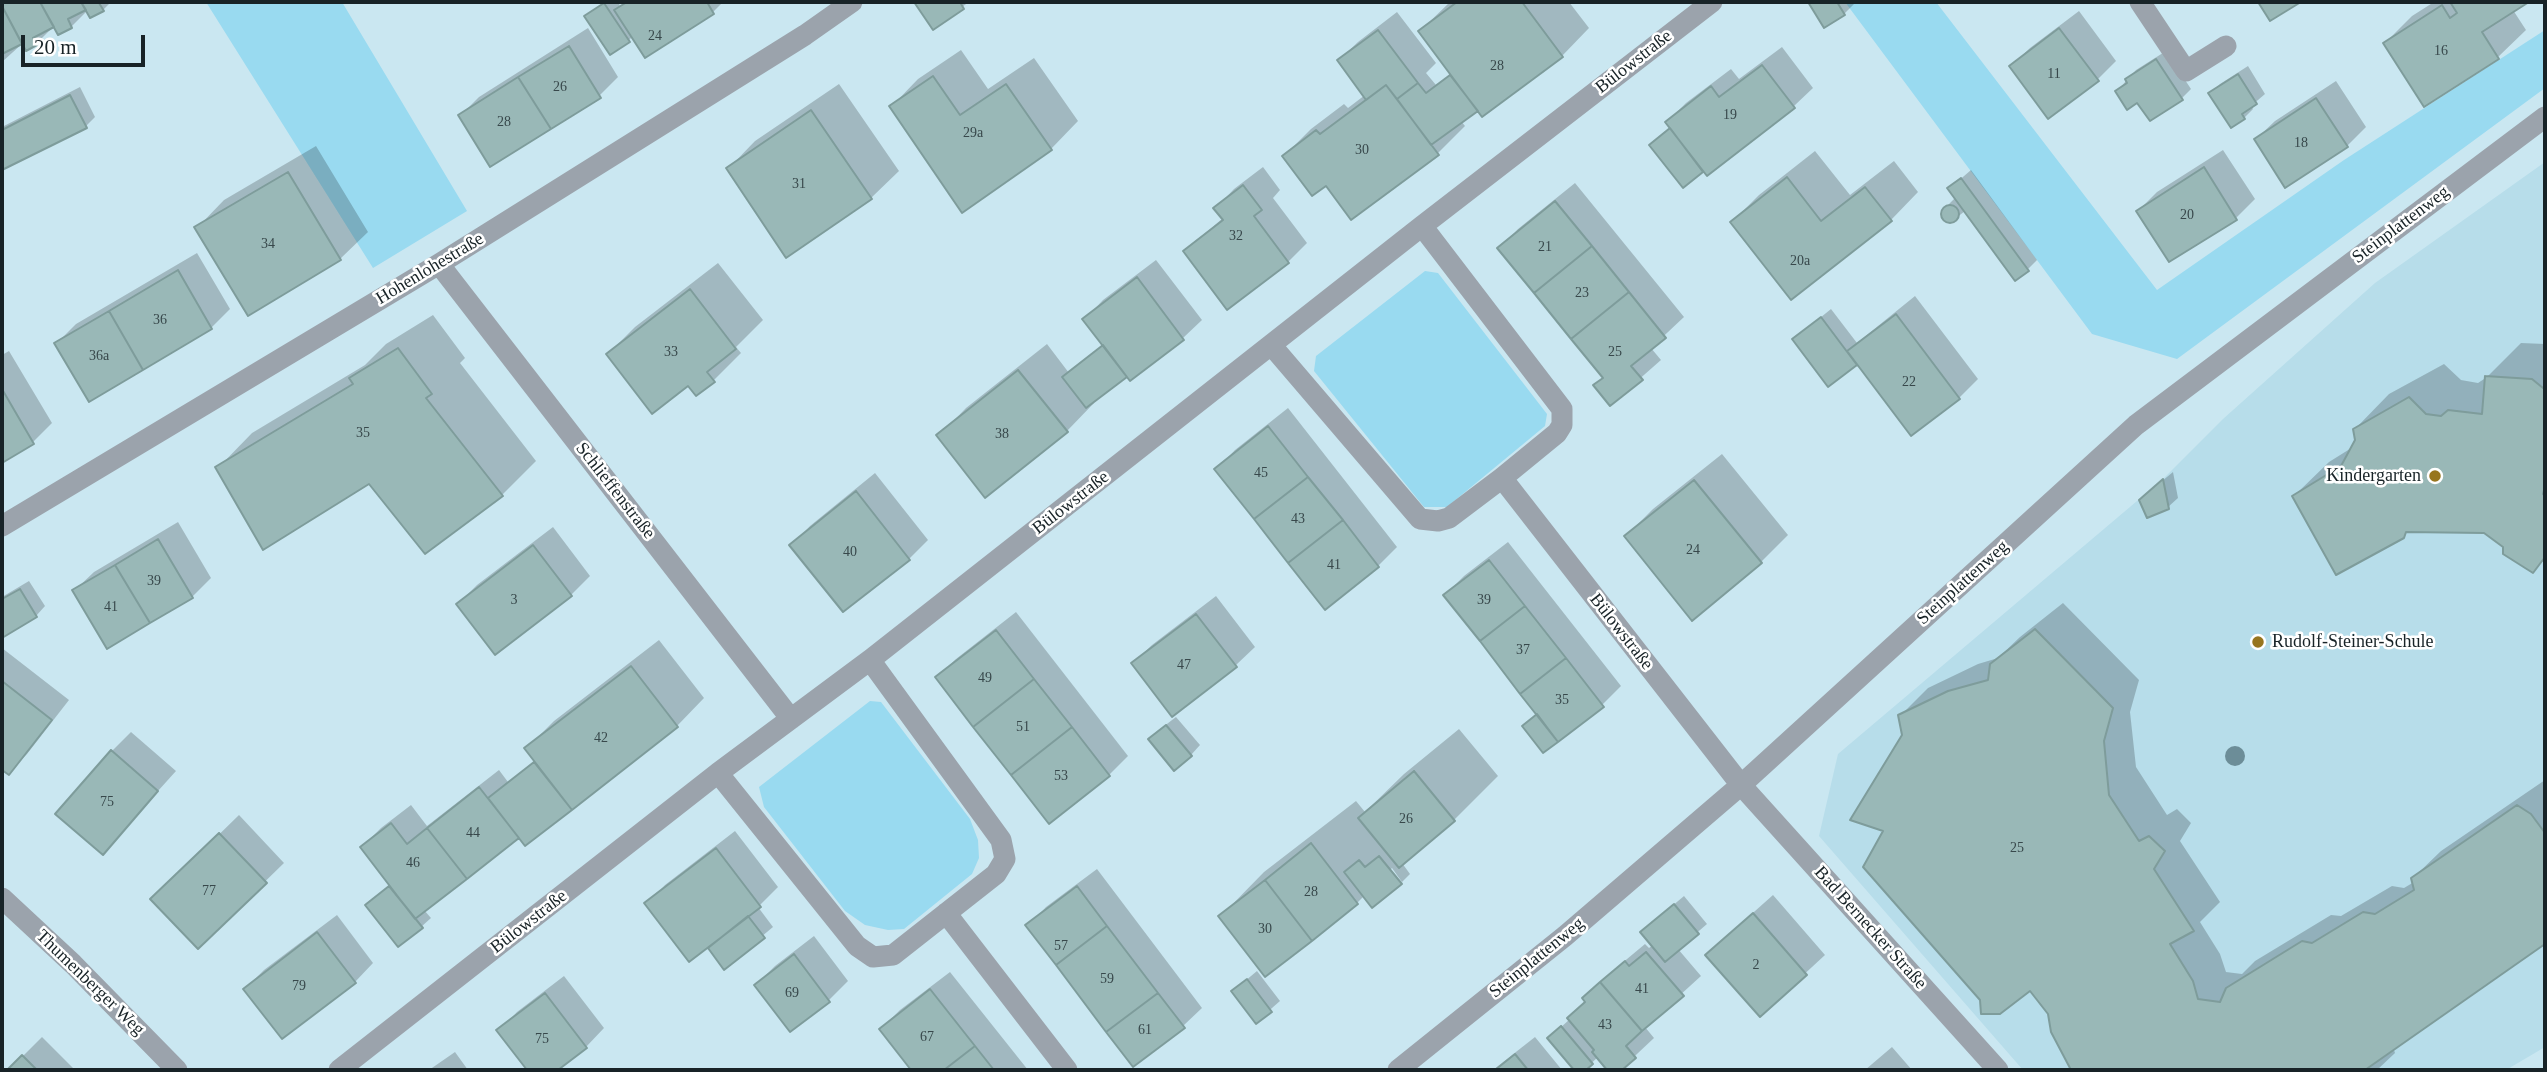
<!DOCTYPE html>
<html>
<head>
<meta charset="utf-8">
<style>
	body { margin:0 }
	#map { position:relative; width:2547px; height:1072px; overflow:hidden; background:#cae7f1; font-family:Georgia,serif }
	canvas { display:block }
	.frame { position:absolute; inset:0; border:4px solid #182327; pointer-events:none }
	.scale { position:absolute; left:21px; top:35px; width:124px; height:32px; box-sizing:border-box; border:4px solid #182327; border-top:0; padding-left:9px; font-size:21px; line-height:24px; white-space:nowrap; color:#182327; -webkit-text-stroke:5px #fff; paint-order:stroke }
</style>
</head>
<body>
<div id="map">
<canvas width="2547" height="1072"></canvas>
<div class="frame"></div>
<div class="scale">20 m</div>
</div>
<script>
const ctx = document.querySelector('canvas').getContext('2d');
ctx.lineJoin = 'round';
function paint(path, color) { ctx.fillStyle = color; ctx.fill(path, 'evenodd'); }
const shape = rows => new Path2D(rows.map(r => 'M' + r).join(''));
function strokePath(path, color, width, dash) { ctx.strokeStyle = color; ctx.lineWidth = width; ctx.lineCap = dash ? 'butt' : 'round'; ctx.setLineDash(dash || []); ctx.stroke(path); }
function drawText(font, color, halo, rows, align = 'center') {
  ctx.font = font + ' Georgia,serif'; ctx.lineWidth = 5; ctx.setLineDash([]); ctx.textBaseline = 'middle'; ctx.strokeStyle = halo; ctx.fillStyle = color; for (const [text, x, y, turn = 0] of rows) {
    ctx.save(); ctx.translate(x, y); ctx.rotate((+turn || 0) * Math.PI / 180); ctx.textAlign = isNaN(turn) ? turn : align; if (halo) ctx.strokeText(text, 0, 0); ctx.fillText(text, 0, 0); ctx.restore();
  }
}
const built = shape([
	[2545,162,2545,1047,2506,1070,2023,1070,1819,836,1838,754,2163,479,2223,419,2375,283]
]);
const green = shape([
	[206,2,342,2,467,211,373,268],
	[1845,2,1936,2,2157,290,2344,160,2545,30,2545,88,2177,359,2092,334],
	[1425,271,1438,273,1547,414,1545,426,1447,507,1424,507,1314,371,1316,356],
	[870,701,881,702,970,819,978,840,979,858,972,874,904,929,888,930,865,925,845,911,764,807,759,787]
]);
const shadow = shape([
	[2,2,111,2,103,10,88,10,71,27,55,25,36,44,23,43,2,62],
	[604,2,618,2,620,6,625,2,723,2,713,12,646,56,633,36,628,41,586,16],
	[916,2,969,2,933,27],
	[1450,2,1569,2,1589,28,1562,56,1461,121,1465,126,1437,154,1326,184,1284,156,1311,129,1344,104,1348,108,1365,95,1339,60,1358,42,1397,12,1436,63,1426,73,1436,85,1451,74,1420,31],
	[1810,2,1852,2,1854,4,1844,14,1825,26],
	[2434,2,2525,2,2513,10,2526,30,2498,57,2424,105,2385,43,2412,16],
	[2079,11,2116,61,2097,80,2011,66,2030,48],
	[588,28,618,77,599,96,460,116,479,97],
	[1782,47,1813,88,1794,106,1707,173,1704,169,1683,185,1651,145,1671,127,1667,122,1686,103,1731,69,1739,79],
	[961,50,988,89,1034,58,1078,121,1051,149,891,107,918,79],
	[2166,51,2191,89,2182,98,2138,100,2117,91,2136,70],
	[2248,66,2265,94,2251,106,2253,109,2244,118,2211,93,2220,84],
	[2336,81,2366,127,2347,146,2256,139,2275,121],
	[839,84,899,171,871,198,728,169,755,141],
	[80,87,95,117,86,126,2,169,2,127],
	[316,146,368,232,340,259,248,314,197,228,224,200],
	[2223,150,2255,199,2236,218,2138,211,2157,192],
	[1815,151,1850,195,1894,161,1918,192,1891,220,1791,297,1732,222,1759,195],
	[1263,167,1280,190,1273,198,1307,243,1288,262,1228,308,1185,251,1223,218,1216,208,1234,189],
	[1971,170,2037,260,2028,269,1965,211,1951,222,1946,220,1943,215,1944,209,1956,197,1949,189],
	[1575,183,1684,317,1651,348,1661,360,1611,404,1596,385,1604,377,1500,248,1518,229],
	[197,253,230,309,211,328,57,343,76,324],
	[1156,260,1202,320,1183,338,1130,379,1127,375,1092,401,1094,403,1067,431,939,436,966,408,1047,344,1069,373,1104,344,1085,319,1103,300],
	[718,263,763,320,736,347,741,353,714,380,696,393,688,383,608,354,635,327],
	[1915,296,1978,379,1959,398,1857,362,1828,384,1794,339,1831,309,1857,343],
	[433,315,465,358,460,363,536,461,502,495,218,468,252,433,365,365,386,344],
	[2521,343,2545,344,2545,559,2533,571,2505,546,2485,531,2408,530,2403,536,2294,496,2329,462,2353,447,2356,440,2355,429,2389,394,2444,364,2461,380,2478,383,2487,377],
	[9,351,52,423,33,442,2,461,2,355],
	[1288,408,1397,547,1378,566,1326,607,1217,469,1235,450],
	[1722,454,1788,535,1761,562,1626,536,1653,509],
	[2173,472,2178,498,2168,507,2150,491],
	[875,473,928,540,909,559,792,545,810,526],
	[178,522,211,578,192,597,75,590,94,572],
	[553,527,590,576,571,595,458,604,477,585],
	[1508,542,1621,686,1602,705,1524,726,1538,713,1445,595,1464,576],
	[29,581,45,606,36,616,2,636,2,597],
	[1216,596,1255,647,1236,665,1172,714,1133,663,1152,645],
	[2063,603,2139,680,2130,712,2136,767,2167,815,2177,809,2191,823,2180,841,2220,902,2200,922,2220,954,2226,972,2242,974,2255,961,2331,915,2341,916,2392,886,2404,888,2414,882,2413,878,2441,851,2545,780,2545,942,2393,1047,2395,1053,2377,1070,2073,1070,2052,1032,2050,1013,2030,989,1982,999,1886,830,1904,736,1900,716,1928,688,1978,664,1998,658,2020,637],
	[1016,612,1128,756,1109,775,937,677,956,659],
	[659,640,704,698,677,726,525,844,519,836,424,910,431,918,421,927,367,905,391,884,362,847,381,828,411,805,427,826,499,770,508,782,536,760,527,748,554,721],
	[2,648,69,700,27,754,8,773,2,768],
	[1176,717,1200,745,1191,755,1159,730],
	[1459,729,1498,776,1454,820,1402,863,1410,874,1402,882,1392,868,1357,903,1265,975,1220,917,1264,872,1356,801,1365,812,1404,774],
	[131,732,176,771,103,852,112,751],
	[239,815,284,863,198,947,152,900],
	[735,831,778,887,758,907,773,927,725,967,708,945,647,904,665,885],
	[1097,869,1202,1008,1183,1026,1028,926,1046,907],
	[1773,895,1825,955,1760,1015,1727,936],
	[1684,896,1707,924,1678,949,1701,976,1645,1027,1654,1038,1620,1070,1610,1070,1598,1057,1584,1070,1577,1070,1549,1038,1570,1019,1586,1001,1584,998,1603,979,1645,944,1649,948,1653,945,1652,923],
	[337,915,373,963,355,982,245,989,264,970],
	[814,936,848,981,829,1000,790,1030,756,985,775,966],
	[1257,971,1280,1001,1256,1022,1233,991],
	[950,972,1028,1070,914,1070,881,1029,900,1010],
	[564,976,604,1028,586,1047,555,1070,530,1070,499,1031,517,1012],
	[42,1037,75,1070,9,1070],
	[1535,1037,1562,1070,1493,1070],
	[1892,1047,1912,1070,1865,1070],
	[455,1052,468,1070,429,1070]
]);
const building = shape([
	[2,2,40,2,54,27,33,38,37,45,26,51,2,6,2,2],
	[40,2,81,2,86,10,68,19,72,28,58,35,40,2],
	[81,2,102,2,99,3,104,11,90,18,81,2],
	[627,2,707,2,714,14,645,58,614,10,627,2],
	[914,2,960,2,964,9,933,30,914,2],
	[1457,2,1522,2,1563,57,1482,117,1418,31,1457,2],
	[1808,2,1837,2,1845,15,1824,28,1808,2],
	[2258,2,2301,2,2270,21,2258,2],
	[2450,2,2529,2,2482,32,2499,59,2424,107,2383,43,2442,5,2450,18,2457,13,2450,2],
	[604,3,630,42,610,55,584,16,604,3],
	[2,6,22,44,2,54,2,6],
	[2059,28,2099,81,2048,119,2009,66,2059,28],
	[1378,30,1418,83,1397,99,1386,85,1366,100,1337,60,1378,30],
	[569,46,601,98,551,129,518,77,569,46],
	[2156,59,2183,100,2150,121,2137,103,2127,110,2115,91,2127,83,2125,79,2156,59],
	[1762,65,1795,108,1707,176,1665,122,1711,86,1719,97,1762,65],
	[2238,74,2257,104,2242,114,2245,119,2231,128,2208,93,2238,74],
	[1450,75,1478,111,1431,145,1397,99,1418,83,1426,93,1450,75],
	[933,76,960,115,1006,84,1052,150,962,213,889,106,933,76],
	[518,77,551,129,490,167,458,115,518,77],
	[1386,85,1439,155,1351,220,1326,186,1312,196,1282,156,1316,130,1320,134,1386,85],
	[70,95,87,128,2,170,2,130,70,95],
	[2316,98,2348,147,2285,188,2254,139,2316,98],
	[811,110,872,199,786,258,726,168,811,110],
	[1670,128,1703,172,1683,188,1649,145,1670,128],
	[2204,167,2237,220,2169,262,2136,211,2204,167],
	[288,172,341,260,248,316,194,227,288,172],
	[1787,177,1821,221,1865,187,1892,221,1791,300,1730,222,1787,177],
	[1961,178,2029,271,2015,281,1947,188,1961,178],
	[1243,185,1262,210,1254,216,1289,263,1227,310,1183,251,1223,220,1213,208,1243,185],
	[1555,201,1592,246,1534,293,1497,248,1555,201],
	'1941 214a9 9 0 1 1 18 0a9 9 0 1 1-18 0Z',
	[1592,246,1629,292,1571,339,1534,293,1592,246],
	[178,270,212,329,143,370,109,311,178,270],
	[1137,277,1184,340,1130,381,1082,319,1137,277],
	[690,289,736,349,707,372,715,382,696,396,688,386,652,414,606,354,690,289],
	[1629,292,1666,338,1631,366,1643,380,1610,406,1593,385,1603,378,1571,339,1629,292],
	[109,311,143,370,89,402,54,343,109,311],
	[1896,314,1960,399,1911,436,1847,351,1896,314],
	[1821,317,1857,365,1828,387,1792,339,1821,317],
	[1103,345,1127,377,1086,408,1062,377,1103,345],
	[398,348,432,394,426,398,503,496,425,554,369,484,263,550,215,467,353,384,349,378,398,348],
	[1018,370,1068,432,985,498,936,435,1018,370],
	[2485,376,2532,379,2543,388,2545,385,2545,486,2543,494,2545,496,2545,557,2533,573,2503,554,2503,547,2484,533,2406,532,2404,538,2336,575,2292,496,2341,466,2355,440,2353,429,2409,397,2426,414,2441,416,2448,410,2482,414,2485,376],
	[2,389,34,444,2,463,2,389],
	[1268,426,1308,477,1254,519,1214,469,1268,426],
	[1308,477,1343,520,1288,563,1254,519,1308,477],
	[2163,479,2169,509,2147,518,2139,500,2163,479],
	[1694,480,1762,563,1692,621,1624,536,1694,480],
	[856,491,910,560,843,612,789,545,856,491],
	[1343,520,1379,567,1325,610,1288,563,1343,520],
	[158,539,193,598,150,623,115,565,158,539],
	[533,545,572,596,495,655,456,604,533,545],
	[1489,560,1525,606,1480,641,1443,595,1489,560],
	[115,565,150,623,107,649,72,590,115,565],
	[20,589,37,617,2,638,2,599,20,589],
	[1525,606,1566,658,1520,694,1480,641,1525,606],
	[1196,614,1237,667,1172,717,1131,663,1196,614],
	[2035,629,2113,708,2104,741,2109,795,2139,841,2149,836,2165,851,2154,869,2194,931,2170,944,2193,981,2198,999,2220,1002,2226,988,2302,941,2312,943,2363,912,2375,914,2414,890,2411,878,2517,805,2531,814,2545,833,2545,944,2365,1070,2071,1070,2051,1032,2048,1014,2030,991,2000,1014,1981,1014,1980,1000,1863,867,1883,831,1850,820,1902,735,1898,715,1948,691,1988,680,1990,664,2035,629],
	[996,630,1034,679,973,727,935,677,996,630],
	[1566,658,1604,707,1558,742,1520,694,1566,658],
	[631,666,678,727,572,810,524,748,631,666],
	[1034,679,1072,727,1011,775,973,727,1034,679],
	[2,681,52,720,9,775,2,770,2,681],
	[1537,714,1558,742,1543,753,1522,726,1537,714],
	[1166,725,1192,756,1174,771,1148,739,1166,725],
	[1072,727,1110,776,1049,824,1011,775,1072,727],
	[111,750,158,791,103,855,55,814,111,750],
	[534,762,572,810,525,846,488,798,534,762],
	[1414,771,1455,821,1399,868,1358,818,1414,771],
	[479,787,519,838,467,879,427,828,479,787],
	[391,823,407,844,427,828,467,879,415,919,360,847,391,823],
	[219,833,267,883,198,949,150,899,219,833],
	[1311,843,1358,904,1312,941,1265,880,1311,843],
	[716,848,761,907,689,962,644,903,716,848],
	[1379,856,1402,884,1372,908,1344,872,1359,860,1365,867,1379,856],
	[1265,880,1312,941,1265,977,1218,916,1265,880],
	[389,886,423,928,398,947,365,905,389,886],
	[1077,886,1107,926,1056,965,1025,925,1077,886],
	[1674,904,1699,934,1665,962,1640,932,1674,904],
	[1753,913,1807,975,1760,1017,1705,955,1753,913],
	[748,916,765,938,724,970,708,948,748,916],
	[1107,926,1158,993,1106,1032,1056,965,1107,926],
	[317,932,356,983,282,1039,243,989,317,932],
	[1646,952,1684,996,1642,1031,1600,982,1625,961,1629,966,1646,952],
	[794,954,830,1002,790,1032,754,985,794,954],
	[1247,979,1272,1012,1256,1024,1231,991,1247,979],
	[1600,982,1642,1031,1626,1046,1636,1058,1622,1070,1607,1070,1592,1052,1594,1050,1567,1018,1585,1002,1582,998,1600,982],
	[930,989,975,1046,944,1070,911,1070,879,1029,930,989],
	[545,993,587,1048,558,1070,527,1070,496,1030,545,993],
	[1158,993,1185,1028,1133,1067,1106,1032,1158,993],
	[1561,1026,1593,1064,1586,1070,1574,1070,1547,1038,1561,1026],
	[975,1046,994,1070,944,1070,975,1046],
	[1515,1054,1528,1070,1495,1070,1515,1054],
	[22,1055,37,1070,7,1070,22,1055]
]);
const minor = shape([
	[2140,2,2186,71,2226,46],
	[439,264,791,719],
	[1272,346,1420,519,1438,521,1449,518,1502,478,1557,433,1562,425,1562,409,1422,226],
	[1502,478,1741,785,1998,1070],
	[2,526,439,264,805,35,852,2],
	[718,773,857,946,873,957,893,955,996,874,1005,859,1001,840,870,660],
	[2,898,73,964,177,1070],
	[946,913,1067,1070],
	[339,1070,718,773,870,660,1422,226,1712,2],
	[1398,1070,1565,936,1741,785,2136,425,2545,117]
]);
const trees = [
	[2235,756]
];
const markers = [
	[2435,476,7,"#97751e"],
	[2258,642,7,"#97751e"]
];
const numberNames = [
	["24",655,36],
	["16",2441,51],
	["28",1497,66],
	["11",2054,74],
	["26",560,87],
	["19",1730,115],
	["28",504,122],
	["29a",973,133],
	["18",2301,143],
	["30",1362,150],
	["31",799,184],
	["20",2187,215],
	["32",1236,236],
	["34",268,244],
	["21",1545,247],
	["20a",1800,261],
	["23",1582,293],
	["36",160,320],
	["33",671,352],
	["25",1615,352],
	["36a",99,356],
	["22",1909,382],
	["35",363,433],
	["38",1002,434],
	["45",1261,473],
	["43",1298,519],
	["24",1693,550],
	["40",850,552],
	["41",1334,565],
	["39",154,581],
	["3",514,600],
	["39",1484,600],
	["41",111,607],
	["37",1523,650],
	["47",1184,665],
	["49",985,678],
	["35",1562,700],
	["51",1023,727],
	["42",601,738],
	["53",1061,776],
	["75",107,802],
	["26",1406,819],
	["44",473,833],
	["25",2017,848],
	["46",413,863],
	["77",209,891],
	["28",1311,892],
	["30",1265,929],
	["57",1061,946],
	["2",1756,965],
	["59",1107,979],
	["79",299,986],
	["41",1642,989],
	["69",792,993],
	["43",1605,1025],
	["61",1145,1030],
	["67",927,1037],
	["75",542,1039]
];
const streetNames = [
	["Bülowstraße",1634,62,-38],
	["Steinplattenweg",2401,225,-37],
	["Hohenlohestraße",430,269,-31],
	["Schlieffenstraße",615,491,52],
	["Bülowstraße",1071,503,-38],
	["Steinplattenweg",1963,583,-42],
	["Bülowstraße",1621,632,52],
	["Bülowstraße",529,922,-38],
	["Bad Bernecker Straße",1870,928,48],
	["Steinplattenweg",1537,958,-39],
	["Thumenberger Weg",90,983,44]
];
const poiNames = [
	["Kindergarten",2421,476],
	["Rudolf-Steiner-Schule",2272,642,"left"]
];
paint(built, '#b7ddea');
paint(green, '#99daf0');
paint(shadow, '#0003');
paint(building, '#99b8b7');
strokePath(building, '#7e9c9b', 2);
strokePath(minor, '#9ba3ac', 21);
ctx.fillStyle = '#6c8d98';
for (const [x, y] of trees) { ctx.beginPath(); ctx.arc(x, y, 10, 0, 2 * Math.PI); ctx.fill(); }
for (const [x, y, r, color] of markers) { const dot = new Path2D(); dot.arc(x, y, r, 0, 2 * Math.PI); ctx.fillStyle = color; ctx.fill(dot); strokePath(dot, '#fff', 2.5); }
drawText('14px', '#38484b', null, numberNames);
drawText('18px', '#182327', '#fff', streetNames);
drawText('18px', '#182327', '#fff', poiNames, 'right');
</script>
</body>
</html>
